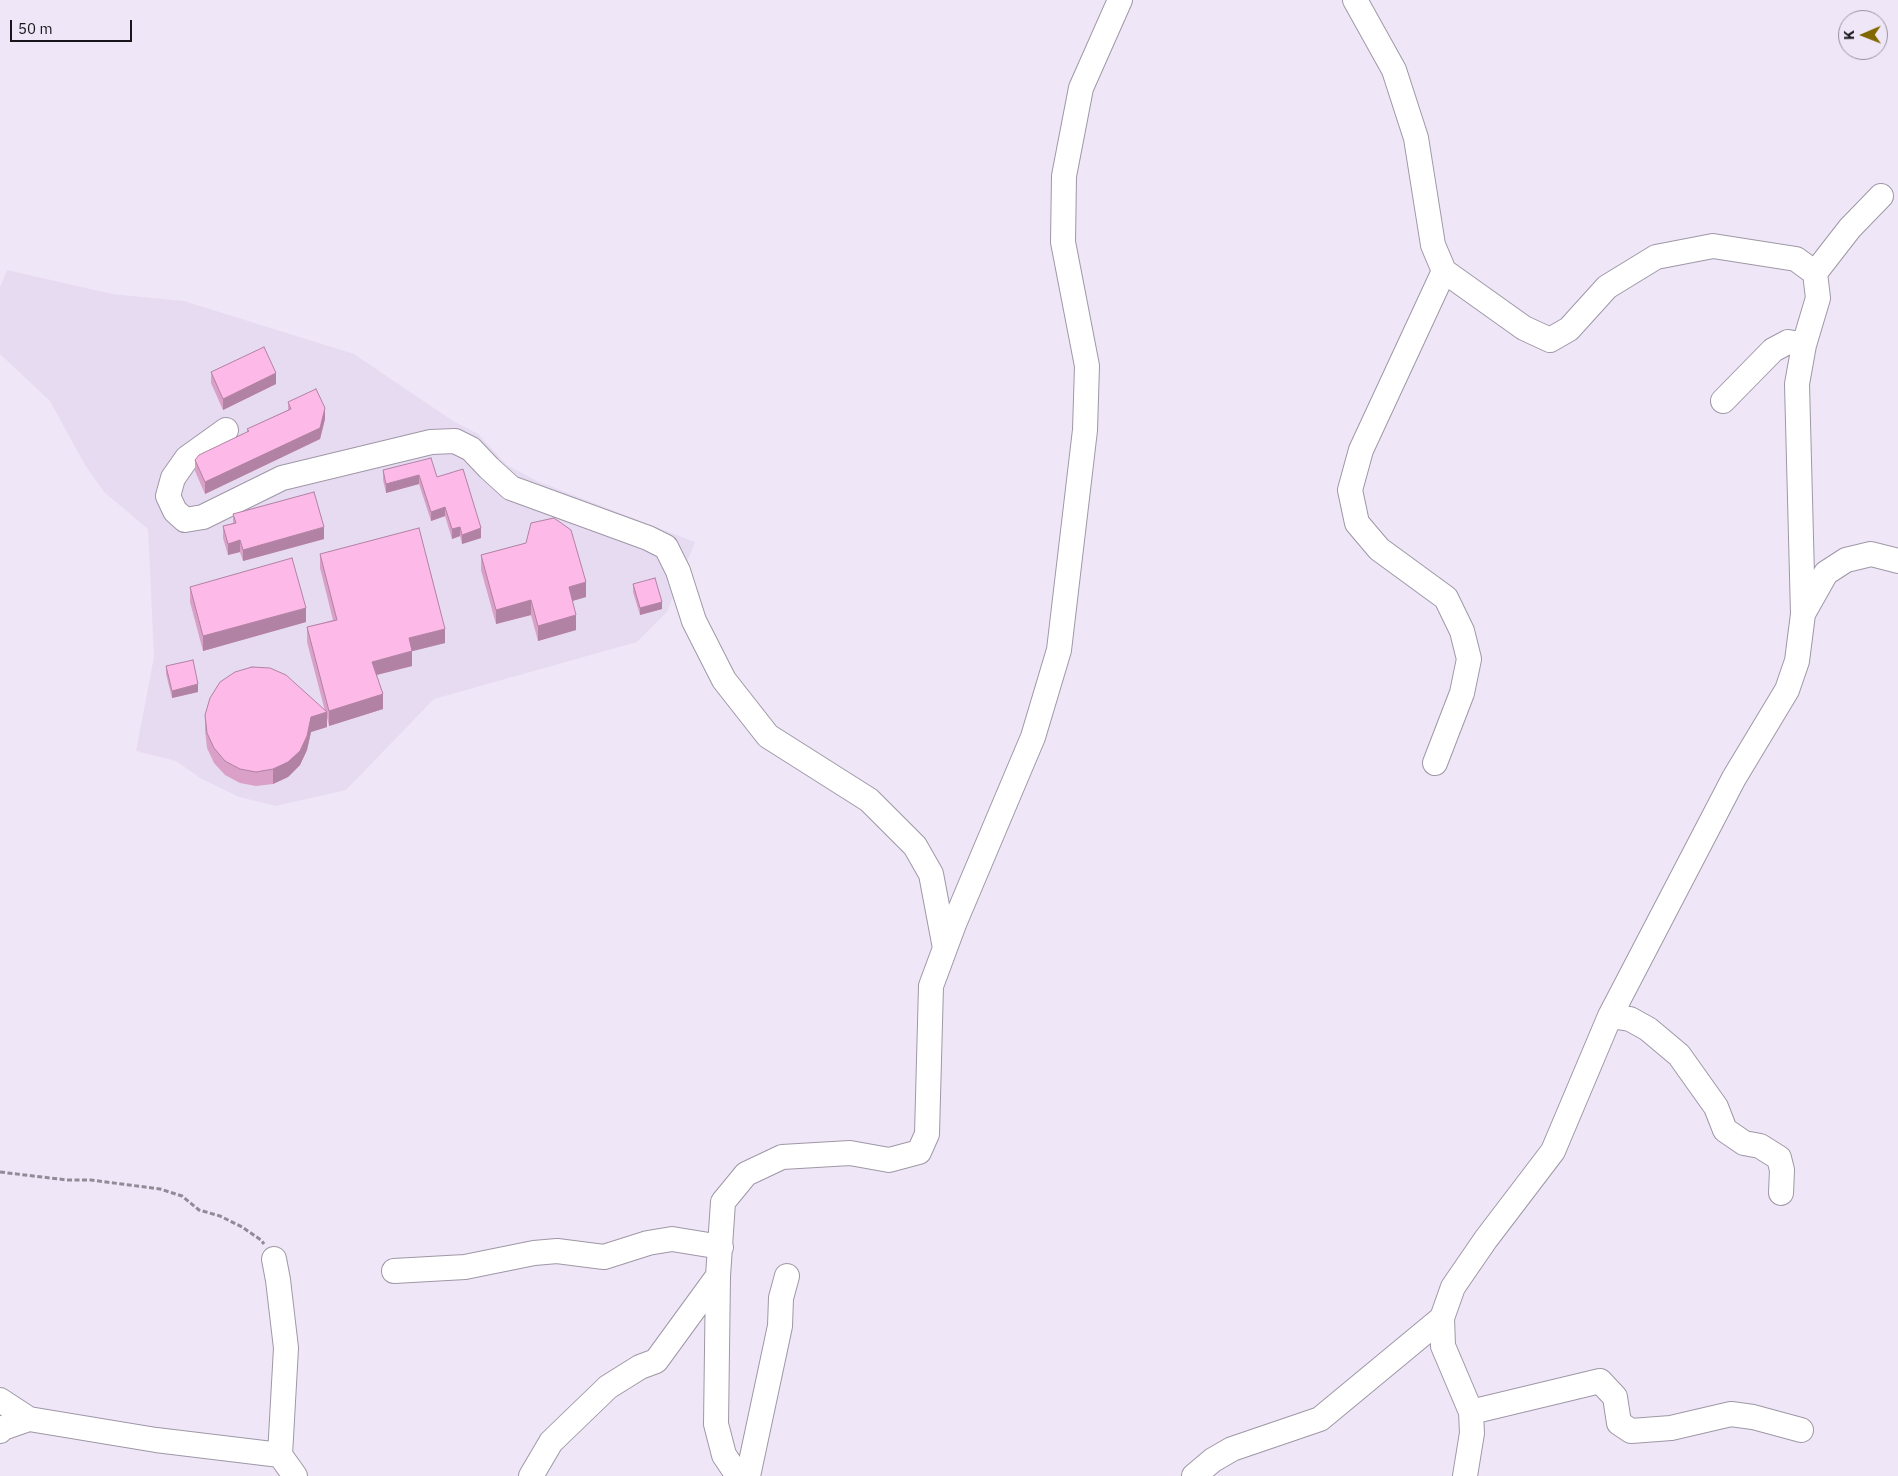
<!DOCTYPE html>
<html>
<head>
<meta charset="utf-8">
<style>
	body { margin:0 }
	#map { position:relative; width:1898px; height:1476px; overflow:hidden; background:#efe7f7; font-family:"IBM Plex Sans",sans-serif }
	canvas { display:block }
	.north { position:absolute; left:1838px; top:10px; width:50px; height:50px; box-sizing:border-box; background:#efe7f7; border:1px solid #99939f; border-radius:50%; rotate:269deg; font-size:14px; font-weight:700; line-height:20px; text-align:center; color:#18151b }
	.north::after { content:''; display:block; margin:auto; width:18px; height:22px; background:#816700; clip-path:polygon(50% 0,100% 100%,50% 72%,0 100%) }
	.scale { position:absolute; left:10px; top:20px; width:122px; height:22px; box-sizing:border-box; border:2px solid #18151b; border-top:0; padding-left:6px; font-size:15px; line-height:18px; white-space:nowrap; color:#18151b; -webkit-text-stroke:4px #efe7f7; paint-order:stroke }
</style>
</head>
<body>
<div id="map">
<canvas width="1898" height="1476"></canvas>
<div class="north">K</div>
<div class="scale">50 m</div>
</div>
<script>
const ctx = document.querySelector('canvas').getContext('2d');
ctx.lineJoin = 'round';
function paint(path, color) { ctx.fillStyle = color; ctx.fill(path, 'evenodd'); }
const shape = rows => new Path2D(rows.map(r => 'M' + r).join(''));
function strokePath(path, color, width, dash) { ctx.strokeStyle = color; ctx.lineWidth = width; ctx.lineCap = dash ? 'butt' : 'round'; ctx.setLineDash(dash || []); ctx.stroke(path); }
const built = shape([
	[7,270,112,294,184,301,354,354,453,421,478,434,507,465,537,481,695,542,667,612,637,642,434,699,346,790,276,806,239,797,200,778,176,761,136,751,154,657,148,529,104,492,85,465,50,401,0,354,0,287]
]);
const path = shape([
	[0,1172,67,1180,91,1180,160,1189,182,1196,199,1210,220,1216,242,1227,261,1240,264,1244]
]);
const minor = shape([
	[1355,0,1394,70,1416,138,1433,245,1444,271,1524,328,1550,340,1569,329,1607,287,1656,257,1713,246,1796,259,1815,273,1818,298,1804,345,1797,384,1803,614,1797,661,1787,690,1734,778,1610,1016,1553,1151,1486,1239,1453,1287,1442,1318,1443,1346,1471,1412,1472,1433,1465,1476],
	[1815,273,1850,228,1881,196],
	[1723,401,1773,350,1788,342,1804,345],
	[226,430,187,458,173,478,168,496,175,511,185,520,203,517,282,478,431,442,455,441,471,449,489,468,511,488,648,538,666,547,678,571,694,621,724,680,768,736,869,800,915,846,931,874,945,948],
	[1804,612,1826,573,1846,560,1871,554,1898,561],
	[1435,763,1462,693,1469,659,1462,631,1446,598,1379,549,1357,523,1350,490,1361,450,1444,271],
	[1610,1016,1630,1019,1648,1029,1679,1055,1716,1107,1725,1130,1744,1143,1760,1146,1779,1158,1782,1170,1781,1193],
	[274,1259,278,1280,286,1348,280,1455],
	[394,1271,465,1267,534,1253,557,1251,604,1257,648,1243,672,1239,721,1247],
	[0,1400,29,1419],
	[1471,1412,1600,1381,1615,1397,1619,1423,1631,1431,1671,1428,1731,1414,1753,1417,1801,1430],
	[0,1431,3,1428,29,1419,156,1440,280,1455,295,1476],
	[531,1476,551,1442,608,1387,640,1367,656,1361,718,1276],
	[738,1476,724,1455,716,1424,718,1276,723,1202,746,1174,782,1157,850,1153,889,1160,919,1152,927,1134,931,986,954,924,1033,737,1059,650,1085,430,1087,366,1063,242,1064,176,1081,88,1120,0],
	[748,1476,780,1326,781,1298,787,1276],
	[1194,1476,1213,1460,1232,1449,1320,1419,1442,1318]
]);
const wall = shape([
	[211,372,276,384,223,410,211,383],
	[288,402,325,419,320,439,205,494,195,471,195,460,247,432,247,429,288,410],
	[383,470,437,477,481,538,462,544,460,536,452,539,445,516,431,521,419,484,386,493,383,480],
	[233,514,324,539,243,561,240,552,228,555,223,538,223,526,233,523],
	[526,543,586,597,572,601,576,630,538,641,531,615,496,624,481,570,481,555],
	[320,554,445,643,412,651,412,666,377,675,383,709,329,726,327,717,327,727,311,732,307,750,300,765,288,777,273,784,256,786,240,783,225,775,214,763,207,748,205,730,205,715,325,711,307,642,307,627,333,620,320,568],
	[633,584,662,609,640,615,633,592],
	[190,587,306,622,203,651,190,602],
	[166,666,198,692,172,698,166,674]
]);
const shadedWall = shape([
	[276,373,276,384,223,410,223,399],
	[325,408,325,419,320,439,205,494,205,482],
	[419,475,419,484,386,493,386,484],
	[445,507,445,516,431,521,431,512],
	[324,527,324,539,243,561,243,550],
	[460,527,460,536,452,539,452,529],
	[481,528,481,538,462,544,462,535],
	[240,540,240,552,228,555,228,544],
	[586,582,586,597,569,602,569,587],
	[531,600,531,615,496,624,496,610],
	[662,602,662,609,640,615,640,608],
	[306,608,306,622,203,651,203,636],
	[576,615,576,630,538,641,538,626],
	[445,629,445,643,409,652,409,638],
	[412,651,412,666,372,676,372,662],
	[198,684,198,692,172,698,172,691],
	[383,694,383,709,329,726,329,711],
	[327,712,327,727,311,732,307,750,300,765,288,777,273,784,273,769,311,717]
]);
const building = shape([
	[264,347,276,373,223,399,211,372,264,347],
	[316,389,325,408,320,428,205,482,195,460,199,455,249,431,247,429,291,409,288,402,316,389],
	[431,458,437,477,463,469,481,528,462,535,460,527,452,529,445,507,431,512,419,475,386,484,383,470,431,458],
	[314,492,324,527,243,550,240,540,228,544,223,526,236,523,233,514,314,492],
	[554,518,571,530,586,582,569,587,576,615,538,626,531,600,496,610,481,555,526,543,531,523,554,518],
	[419,528,445,629,409,638,412,651,372,662,383,694,329,711,307,627,337,620,320,554,419,528],
	[292,558,306,608,203,636,190,587,292,558],
	[655,578,662,602,640,608,633,584,655,578],
	[193,660,198,684,172,691,166,666,193,660],
	[252,667,270,668,286,675,327,712,311,717,307,736,300,751,288,762,273,769,256,772,240,769,225,761,214,748,207,733,205,715,210,698,220,682,235,672,252,667]
]);
paint(built, '#e7dbf2');
strokePath(minor, '#9f97a6', 26);
strokePath(path, '#918b97', 3, [5, 2.5]);
strokePath(minor, '#fff', 24);
paint(wall, '#daa0c8');
paint(shadedWall, '#b182a3');
paint(building, '#fdbae9');
strokePath(building, '#b182a3', 1);
</script>
</body>
</html>
